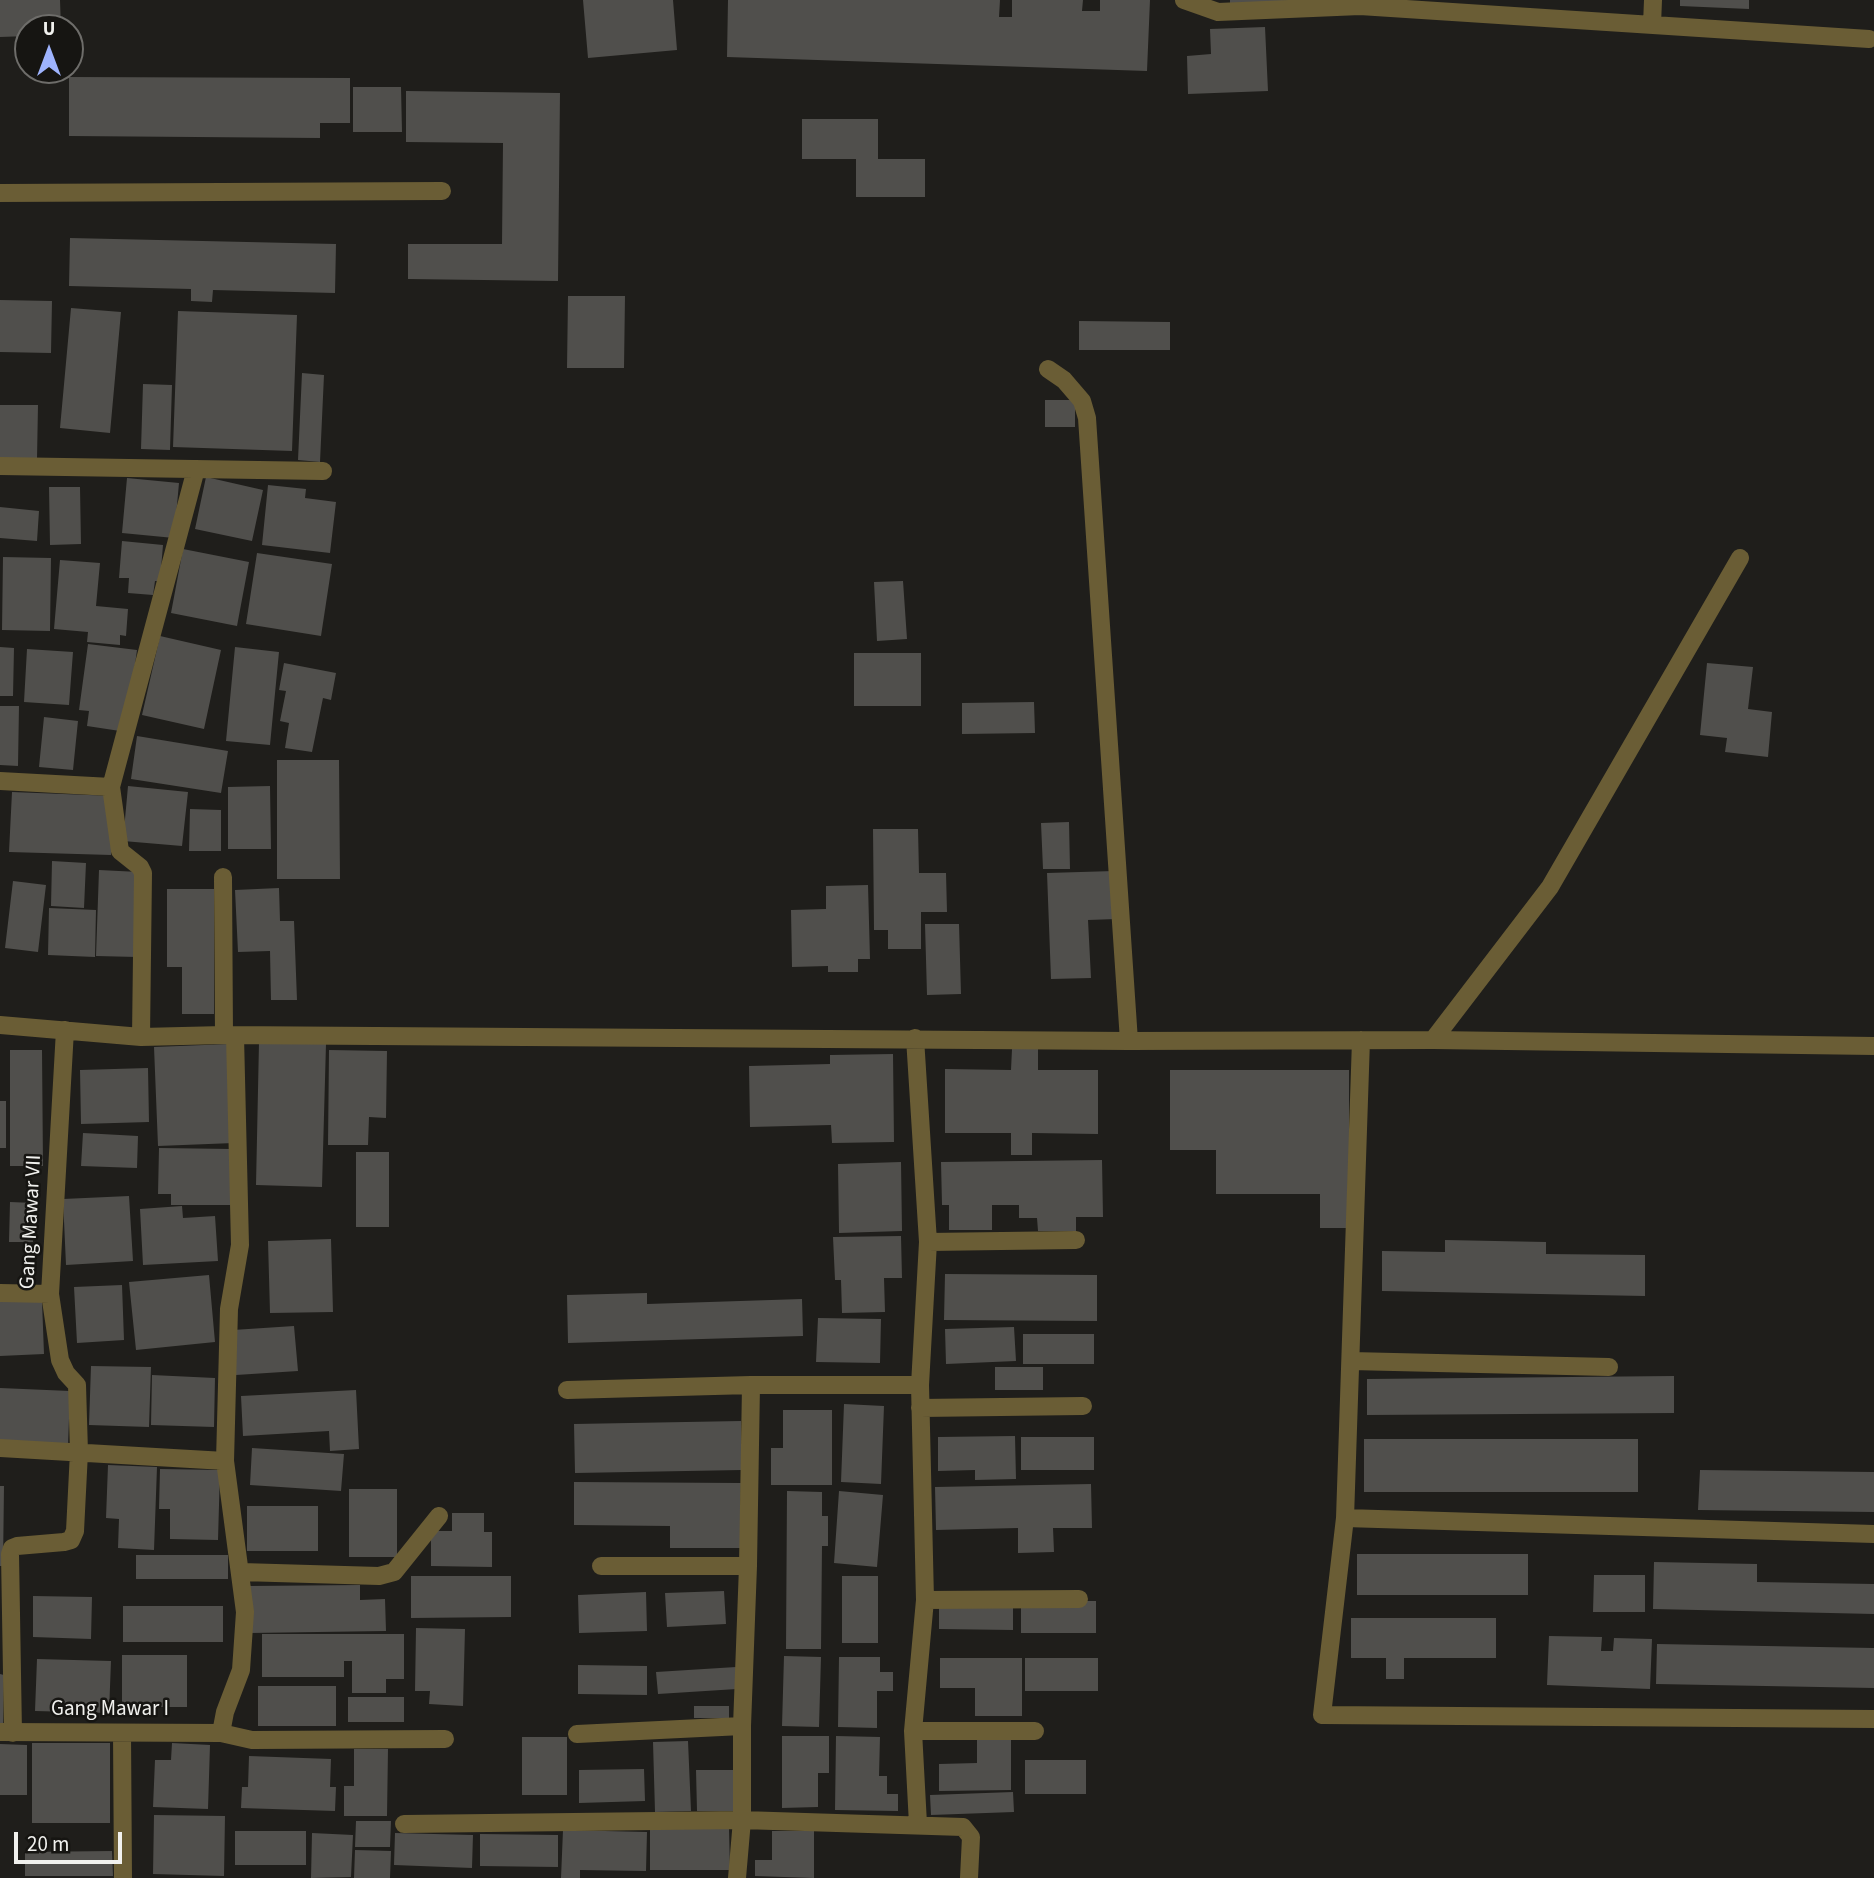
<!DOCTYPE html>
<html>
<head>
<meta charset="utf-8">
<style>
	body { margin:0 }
	#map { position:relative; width:1874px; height:1878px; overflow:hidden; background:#1f1e1b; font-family:"Source Sans 3",sans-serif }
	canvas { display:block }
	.north { position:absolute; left:14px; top:14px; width:70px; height:70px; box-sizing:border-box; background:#161512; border:2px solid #6e6d6a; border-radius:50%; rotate:0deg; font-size:19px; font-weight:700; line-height:28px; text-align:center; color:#f1f1ee }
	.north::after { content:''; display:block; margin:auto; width:24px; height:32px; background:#9eb3fd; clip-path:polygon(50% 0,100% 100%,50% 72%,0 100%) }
	.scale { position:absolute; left:14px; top:1832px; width:108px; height:32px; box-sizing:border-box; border:4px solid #f1f1ee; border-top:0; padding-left:9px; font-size:21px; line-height:24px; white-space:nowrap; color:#f1f1ee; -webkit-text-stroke:5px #161512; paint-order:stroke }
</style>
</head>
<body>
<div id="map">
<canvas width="1874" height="1878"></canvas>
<div class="north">U</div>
<div class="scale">20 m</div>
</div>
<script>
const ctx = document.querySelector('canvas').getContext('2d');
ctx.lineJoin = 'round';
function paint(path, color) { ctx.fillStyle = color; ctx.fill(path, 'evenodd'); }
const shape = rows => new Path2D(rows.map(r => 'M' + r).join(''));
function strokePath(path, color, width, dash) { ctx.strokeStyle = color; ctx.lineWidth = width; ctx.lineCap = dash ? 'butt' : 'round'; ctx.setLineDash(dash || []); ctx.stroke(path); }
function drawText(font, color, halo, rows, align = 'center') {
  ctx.font = font + ' "Source Sans 3",sans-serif'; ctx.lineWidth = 5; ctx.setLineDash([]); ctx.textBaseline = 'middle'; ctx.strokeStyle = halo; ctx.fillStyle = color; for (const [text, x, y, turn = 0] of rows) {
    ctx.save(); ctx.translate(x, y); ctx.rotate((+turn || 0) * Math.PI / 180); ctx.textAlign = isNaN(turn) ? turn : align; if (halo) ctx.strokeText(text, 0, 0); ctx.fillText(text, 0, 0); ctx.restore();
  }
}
const building = shape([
	[0,0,60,0,61,28,28,28,28,36,0,37],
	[583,0,673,0,677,50,588,58],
	[728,0,1000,0,999,17,1012,17,1012,0,1083,0,1082,11,1100,11,1100,0,1150,0,1147,71,727,57],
	[1230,0,1292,0,1292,3,1230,3],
	[1680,0,1749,0,1749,9,1680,6],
	[1265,27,1268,91,1188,94,1187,56,1211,54,1210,29],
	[69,77,350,78,350,123,320,123,320,138,69,136],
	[353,87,401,87,402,132,353,132],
	[406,91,560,93,558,281,408,279,408,244,502,244,503,143,406,142],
	[802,119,878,119,878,159,925,159,925,197,856,197,856,159,802,159],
	[70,238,336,244,335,293,213,290,212,302,191,301,191,289,69,286],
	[568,296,625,296,624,368,567,368],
	[0,300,52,301,51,353,0,352],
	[71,308,121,312,110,433,60,428],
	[178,311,297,315,292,451,173,447],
	[1079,321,1170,322,1170,350,1079,350],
	[302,373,324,375,320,462,298,460],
	[143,384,172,385,170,450,141,449],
	[1045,400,1075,400,1075,427,1045,427],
	[0,405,38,405,37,459,0,458],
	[206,477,263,490,252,541,195,529],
	[127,478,179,483,174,538,122,533],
	[268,485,306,489,305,498,336,502,330,553,262,545],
	[49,487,80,487,81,544,50,545],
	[0,507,39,511,37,541,0,538],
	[122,541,163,545,160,581,155,581,153,595,128,593,129,578,119,578],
	[183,549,249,562,237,626,171,613],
	[257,553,332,564,321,636,246,624],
	[3,557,51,558,50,631,2,630],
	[60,560,100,563,96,606,128,609,126,636,120,635,120,645,87,642,88,632,54,629],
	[903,581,907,639,877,641,874,582],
	[160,636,221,650,204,729,142,715],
	[88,644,137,650,128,716,120,731,87,726,89,711,79,710],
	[0,647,14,648,13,696,0,696],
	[235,647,279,652,270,745,226,741],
	[27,649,73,652,69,705,24,702],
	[854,653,921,653,921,706,854,706],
	[284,663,336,673,331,700,323,698,312,752,285,748,289,723,280,721,286,691,279,690],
	[1707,663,1753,667,1748,709,1772,712,1768,757,1725,752,1727,738,1700,735],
	[1034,702,1035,733,962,734,962,703],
	[0,706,19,706,18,766,0,765],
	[44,717,78,721,73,770,39,767],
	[137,736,228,751,221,793,131,779],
	[277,760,339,760,340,879,277,879],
	[128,786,188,792,182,846,123,841],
	[270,786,271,849,228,849,228,787],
	[12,792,114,796,111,855,9,852],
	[190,809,221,810,221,851,189,851],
	[1069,822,1070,869,1043,869,1041,823],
	[873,829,918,829,919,873,946,873,947,912,921,912,921,949,888,949,888,930,874,930],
	[52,861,86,863,84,908,51,906],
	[99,870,139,872,137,957,96,956],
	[1114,871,1116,919,1088,920,1091,978,1051,979,1047,873],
	[13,881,46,885,38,952,5,948],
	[868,885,870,959,858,959,858,972,828,972,828,966,792,967,791,910,826,909,826,886],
	[279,888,280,921,294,921,297,1000,271,1000,270,951,238,952,235,890],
	[167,889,214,889,214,1014,182,1014,182,967,167,967],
	[49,908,96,910,95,957,48,955],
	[925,924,959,924,961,994,927,995],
	[259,1042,326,1044,322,1187,256,1185],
	[229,1044,234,1143,158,1146,154,1047],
	[1012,1049,1038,1049,1038,1070,1098,1070,1098,1134,1032,1133,1032,1155,1011,1155,1011,1133,945,1133,945,1069,1011,1070],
	[10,1050,42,1050,43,1166,10,1166],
	[329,1050,387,1051,386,1118,369,1117,368,1145,328,1145],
	[893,1054,894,1142,832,1143,831,1125,750,1127,749,1066,830,1064,830,1055],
	[148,1068,149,1122,81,1124,80,1070],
	[1170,1070,1349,1070,1349,1228,1320,1228,1320,1194,1216,1194,1216,1150,1170,1150],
	[0,1101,6,1101,6,1148,0,1148],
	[83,1133,138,1136,137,1168,81,1166],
	[159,1148,232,1149,232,1205,171,1205,171,1194,158,1194],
	[356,1152,389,1152,389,1227,356,1227],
	[1102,1160,1103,1217,1076,1217,1076,1231,1038,1231,1037,1218,1019,1218,1019,1205,992,1205,992,1230,949,1230,949,1205,942,1205,941,1162],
	[901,1162,902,1231,839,1233,838,1164],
	[129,1196,133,1261,66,1265,63,1199],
	[10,1202,34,1203,33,1242,9,1242],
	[182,1206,183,1218,215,1216,218,1261,143,1265,140,1209],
	[901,1236,902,1278,884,1278,885,1312,842,1313,841,1280,835,1280,833,1237],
	[331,1239,333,1312,270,1313,268,1241],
	[1445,1240,1546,1242,1546,1254,1645,1255,1645,1296,1382,1291,1382,1251,1445,1252],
	[945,1274,1097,1275,1097,1321,944,1320],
	[209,1275,215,1342,136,1350,129,1282],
	[122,1285,124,1340,77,1343,74,1287],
	[647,1293,647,1304,802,1299,803,1336,568,1343,567,1295],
	[42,1301,44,1354,0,1356,0,1302],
	[818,1318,881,1319,880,1363,816,1362],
	[294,1326,298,1371,236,1375,233,1330],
	[1014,1327,1016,1361,946,1364,945,1329],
	[1023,1334,1094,1334,1094,1364,1023,1364],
	[91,1366,151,1367,149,1427,89,1425],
	[995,1367,1043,1367,1043,1390,995,1390],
	[152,1375,215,1378,214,1427,151,1425],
	[1674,1376,1674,1413,1367,1415,1367,1379],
	[0,1388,70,1391,68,1446,0,1444],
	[356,1390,359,1449,330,1451,329,1431,243,1436,241,1396],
	[844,1404,884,1406,881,1484,841,1482],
	[783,1410,832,1410,832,1485,771,1485,771,1448,783,1448],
	[741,1421,742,1470,575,1473,574,1424],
	[1015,1436,1016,1479,975,1480,975,1470,938,1471,938,1437],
	[1021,1437,1094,1437,1094,1470,1021,1470],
	[1364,1439,1638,1439,1638,1492,1364,1492],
	[252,1448,344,1454,341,1491,250,1485],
	[108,1465,157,1467,154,1550,118,1548,119,1519,106,1518],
	[160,1469,220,1470,218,1540,170,1539,170,1509,159,1509],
	[1700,1470,1874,1472,1874,1512,1698,1510],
	[574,1482,741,1483,740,1548,670,1548,670,1526,574,1525],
	[1091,1484,1092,1528,1053,1528,1054,1552,1018,1553,1018,1528,936,1530,935,1487],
	[0,1486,4,1486,3,1566,0,1566],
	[349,1489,397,1489,397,1557,349,1557],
	[787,1491,822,1492,822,1516,828,1516,828,1546,822,1546,821,1649,786,1649],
	[839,1491,883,1495,877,1567,834,1563],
	[247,1506,318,1506,318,1551,247,1551],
	[452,1513,484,1513,484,1532,492,1532,492,1567,431,1566,431,1531,452,1531],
	[1357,1554,1528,1554,1528,1595,1357,1595],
	[136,1555,228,1555,228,1579,136,1579],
	[1654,1562,1757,1564,1757,1582,1874,1584,1874,1614,1653,1609],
	[1594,1575,1645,1575,1645,1612,1593,1612],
	[411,1576,511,1576,511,1617,411,1618],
	[842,1576,878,1576,878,1643,842,1643],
	[360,1585,360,1600,385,1599,386,1631,250,1633,249,1586],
	[724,1591,726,1624,667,1627,665,1593],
	[646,1592,647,1631,579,1633,578,1595],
	[33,1596,92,1597,91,1639,33,1637],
	[939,1601,1013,1602,1013,1630,939,1629],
	[1021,1601,1096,1601,1096,1633,1021,1633],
	[123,1606,223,1606,223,1642,123,1642],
	[1351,1618,1496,1618,1496,1658,1404,1658,1404,1679,1386,1679,1386,1658,1351,1658],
	[416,1628,465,1629,463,1706,429,1704,430,1691,415,1691],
	[262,1634,404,1634,404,1679,386,1679,386,1693,352,1693,352,1661,344,1661,344,1677,262,1677],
	[1549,1636,1602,1637,1601,1651,1613,1651,1614,1638,1652,1639,1650,1689,1547,1685],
	[1657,1644,1874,1648,1874,1688,1656,1684],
	[122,1655,187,1655,187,1707,122,1707],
	[784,1656,821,1657,819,1727,782,1726],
	[839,1657,880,1657,880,1672,893,1672,893,1691,877,1691,877,1728,838,1727],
	[940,1658,1022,1658,1022,1716,975,1716,975,1688,940,1688],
	[1025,1658,1098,1658,1098,1691,1025,1691],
	[37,1659,111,1661,109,1713,35,1711],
	[578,1665,647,1666,647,1695,578,1694],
	[736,1667,737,1689,658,1694,656,1672],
	[0,1674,4,1675,3,1727,0,1727],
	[258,1686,336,1686,336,1726,258,1726],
	[348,1697,404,1697,404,1722,348,1722],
	[694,1706,729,1706,729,1718,694,1718],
	[782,1736,829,1736,829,1773,818,1773,818,1807,782,1808],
	[836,1736,880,1737,879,1776,887,1776,887,1794,898,1794,898,1811,835,1810],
	[522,1737,567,1737,567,1795,522,1795],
	[977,1740,1011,1740,1011,1790,939,1791,939,1764,977,1763],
	[688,1741,691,1811,655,1812,653,1742],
	[32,1743,110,1743,110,1823,32,1823],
	[172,1743,210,1745,208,1809,153,1807,155,1760,171,1760],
	[0,1744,27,1745,27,1795,0,1795],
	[354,1749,388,1749,387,1816,344,1816,344,1786,354,1786],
	[249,1756,331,1759,330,1787,336,1787,335,1811,241,1808,242,1787,248,1787],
	[1025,1760,1086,1760,1086,1794,1025,1794],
	[644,1769,645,1801,579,1803,579,1770],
	[696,1770,735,1770,736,1811,697,1811],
	[1013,1792,1014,1812,931,1815,930,1795],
	[154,1815,225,1816,224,1876,153,1874],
	[356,1821,391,1821,390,1847,355,1847],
	[650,1828,729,1828,730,1870,650,1870],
	[563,1830,647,1832,646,1871,580,1870,580,1878,561,1878],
	[235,1831,306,1831,306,1865,235,1865],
	[772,1831,814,1831,814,1878,755,1876,755,1860,772,1860],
	[312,1833,353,1835,351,1877,311,1878],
	[395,1833,473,1835,472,1868,394,1865],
	[480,1834,558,1835,558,1867,480,1866],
	[355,1850,391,1851,390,1878,354,1878],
	[112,1851,113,1876,25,1876,25,1852]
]);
const minor = shape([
	[1184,0,1218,12,1360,6,1869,39],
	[1652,25,1653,0],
	[0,193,442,191],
	[1048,369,1064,380,1082,401,1087,418,1129,1041],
	[0,466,323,471],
	[0,781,111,787],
	[223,877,224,1035],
	[0,1025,141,1037,224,1035,1129,1041,1433,1040,1874,1046],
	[141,1037,143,873,140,867,120,851,111,787,196,469],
	[1361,1040,1345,1518,1322,1715,1874,1719],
	[1433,1040,1550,887,1740,558],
	[928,1242,1076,1240],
	[0,1293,50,1294],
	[1351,1361,1609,1367],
	[567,1390,751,1385],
	[920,1408,1083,1406],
	[0,1448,225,1461],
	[1345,1518,1874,1534],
	[601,1566,748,1566],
	[241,1572,379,1576,394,1572,439,1516],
	[925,1600,1079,1599],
	[913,1731,1035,1731],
	[0,1732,221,1733,252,1740,445,1739],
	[13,1733,10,1554,12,1548,17,1546,64,1542,71,1540,75,1531,79,1452,77,1385,66,1373,60,1360,50,1294,65,1030],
	[122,1733,123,1878],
	[221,1733,225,1712,241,1670,245,1612,225,1461,229,1309,240,1245,235,1036],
	[577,1734,742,1726],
	[404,1824,742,1820,963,1827,971,1837,969,1878],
	[918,1824,913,1731,925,1600,920,1385],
	[737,1878,742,1820,742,1726,748,1566,751,1385,920,1385,928,1242,915,1038]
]);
const streetNames = [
	["Gang Mawar VII",32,1222,-87],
	["Gang Mawar I",110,1710]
];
paint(building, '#504f4c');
strokePath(minor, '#6a5d35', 18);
drawText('21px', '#f1f1ee', '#161512', streetNames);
</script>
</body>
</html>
